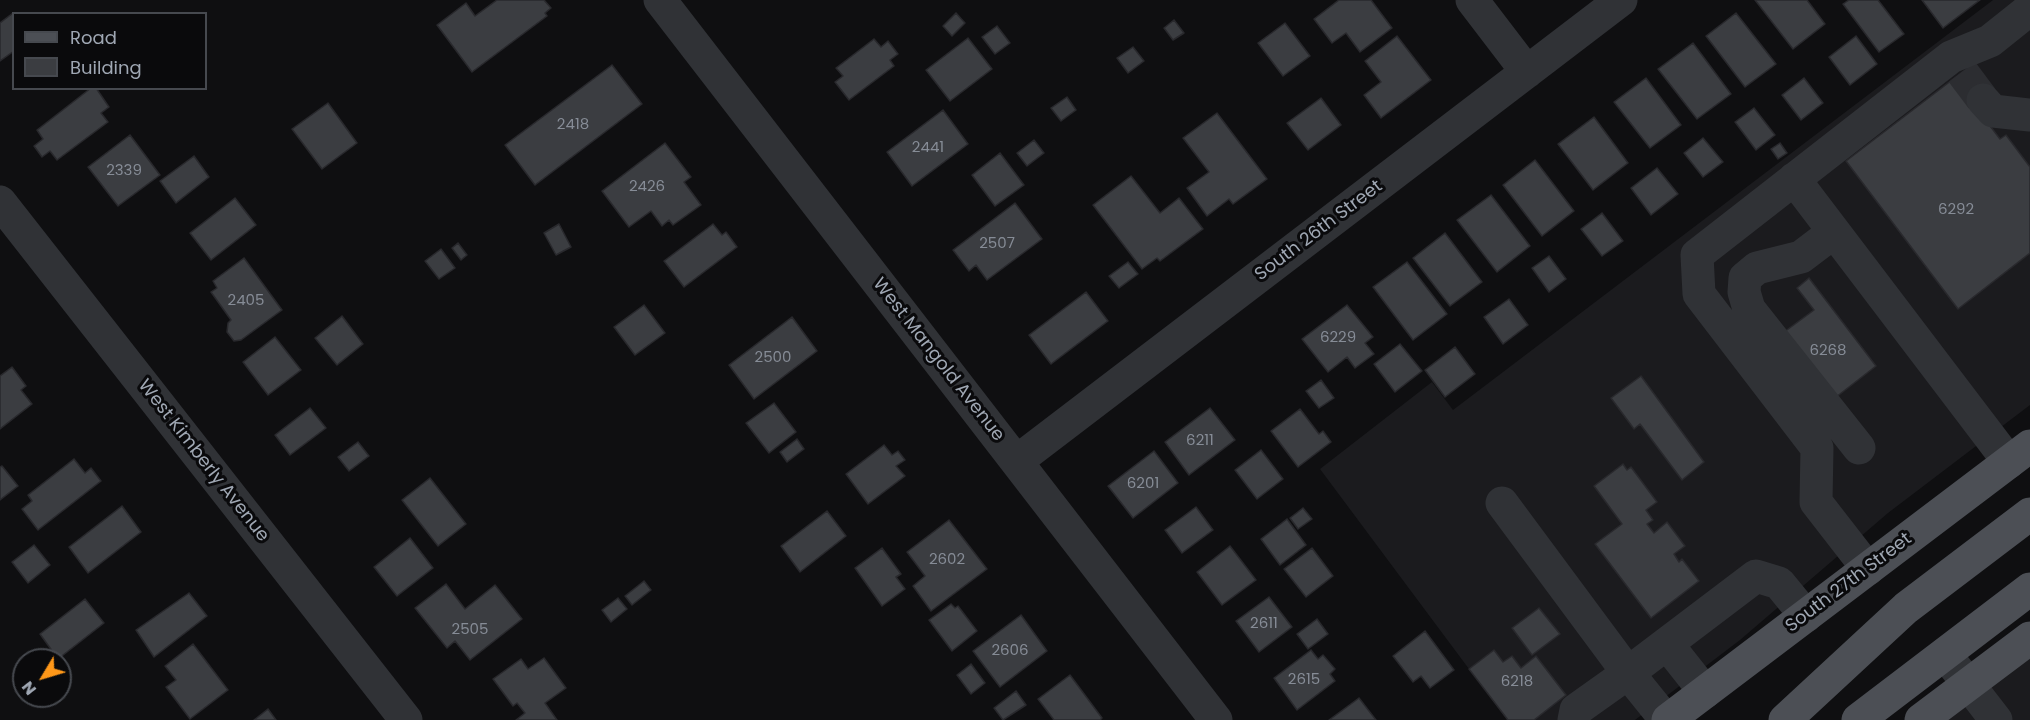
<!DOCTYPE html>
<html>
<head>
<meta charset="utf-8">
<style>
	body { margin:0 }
	#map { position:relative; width:2030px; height:720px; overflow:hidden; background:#0f0f11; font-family:Poppins,sans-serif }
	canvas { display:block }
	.legend { position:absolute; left:12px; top:12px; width:195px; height:78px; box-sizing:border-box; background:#0a0a0c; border:2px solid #46494f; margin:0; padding:8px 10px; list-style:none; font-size:18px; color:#9fa7b3 }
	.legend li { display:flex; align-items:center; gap:12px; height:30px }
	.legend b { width:30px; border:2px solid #46494f }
	.north { position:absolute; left:12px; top:648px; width:60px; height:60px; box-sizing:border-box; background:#0a0a0c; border:2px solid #46494f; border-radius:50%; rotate:232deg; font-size:16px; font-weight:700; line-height:24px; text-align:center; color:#9fa7b3 }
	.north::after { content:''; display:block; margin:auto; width:21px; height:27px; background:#ff9819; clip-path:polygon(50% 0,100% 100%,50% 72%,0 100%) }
</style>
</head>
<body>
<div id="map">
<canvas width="2030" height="720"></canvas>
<ul class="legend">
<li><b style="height:8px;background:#4c4f55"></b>Road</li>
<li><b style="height:16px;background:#3b3d41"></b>Building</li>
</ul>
<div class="north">N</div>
</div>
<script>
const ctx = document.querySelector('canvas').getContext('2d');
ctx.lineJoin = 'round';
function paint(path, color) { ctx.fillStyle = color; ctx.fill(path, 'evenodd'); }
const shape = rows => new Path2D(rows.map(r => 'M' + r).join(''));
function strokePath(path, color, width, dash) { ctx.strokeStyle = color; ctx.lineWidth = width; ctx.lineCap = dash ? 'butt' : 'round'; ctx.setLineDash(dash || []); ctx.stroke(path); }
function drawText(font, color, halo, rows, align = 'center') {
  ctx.font = font + ' Poppins,sans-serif'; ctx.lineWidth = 6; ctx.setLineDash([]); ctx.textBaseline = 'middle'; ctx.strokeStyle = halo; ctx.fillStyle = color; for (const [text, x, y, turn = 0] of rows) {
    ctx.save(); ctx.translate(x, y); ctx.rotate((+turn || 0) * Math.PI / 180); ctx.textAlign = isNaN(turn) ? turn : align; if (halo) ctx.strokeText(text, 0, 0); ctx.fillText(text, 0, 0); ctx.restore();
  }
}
const built = shape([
	[1993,0,2030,0,2030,405,1888,513,1740,640,1635,720,1507,720,1320,469,1432,382,1453,410],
	[2030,649,2030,720,1933,720]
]);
const building = shape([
	[497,0,544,0,551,8,545,13,547,16,472,72,437,25,466,3,475,16,497,0],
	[1339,0,1371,0,1392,28,1360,52,1346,33,1332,43,1314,19,1339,0],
	[1755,0,1807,0,1825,24,1793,49,1755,0],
	[1849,0,1878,0,1904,34,1879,52,1843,4,1849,0],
	[1922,0,1980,0,1943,28,1922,0],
	[13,13,14,51,0,61,0,23,13,13],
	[956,13,965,23,952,36,943,26,956,13],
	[1736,13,1776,64,1745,87,1706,36,1736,13],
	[1174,20,1184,33,1173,40,1164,28,1174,20],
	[1285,23,1310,56,1283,76,1258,43,1285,23],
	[997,26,1010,43,995,54,982,37,997,26],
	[1397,36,1431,80,1381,118,1364,95,1381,82,1365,61,1397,36],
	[1856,36,1877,64,1850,85,1829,57,1856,36],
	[968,38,992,69,950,101,926,70,968,38],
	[874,39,881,47,888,41,898,54,890,60,894,66,849,100,835,82,843,76,836,68,874,39],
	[1693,43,1731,94,1697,119,1658,69,1693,43],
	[1133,47,1144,61,1128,73,1117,58,1133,47],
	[612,65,642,104,535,185,505,145,612,65],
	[1969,67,1990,95,1975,106,2000,139,2006,135,2030,167,2030,253,1958,309,1846,161,1969,67],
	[1646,78,1681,125,1650,148,1614,102,1646,78],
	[1804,78,1823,103,1801,120,1782,95,1804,78],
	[91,88,96,88,109,107,101,113,108,122,57,160,50,151,42,157,34,146,43,139,37,130,91,88],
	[1067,97,1076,110,1061,121,1051,108,1067,97],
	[1321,98,1341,125,1308,150,1287,123,1321,98],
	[328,103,357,143,322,169,292,129,328,103],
	[1754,108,1775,135,1756,150,1735,122,1754,108],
	[943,110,968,144,912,186,887,152,943,110],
	[1217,113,1267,179,1233,204,1229,199,1207,216,1187,188,1209,172,1183,138,1217,113],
	[1594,117,1628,163,1593,190,1558,144,1594,117],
	[130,135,160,175,118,206,88,167,130,135],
	[1703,138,1723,162,1703,177,1684,153,1703,138],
	[1034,140,1044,153,1027,166,1017,153,1034,140],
	[665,143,691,177,684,182,701,205,673,225,669,220,662,226,651,211,629,227,602,191,665,143],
	[1780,143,1787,153,1778,159,1771,149,1780,143],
	[1000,153,1024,185,995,206,972,175,1000,153],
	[194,156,209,177,176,203,160,181,194,156],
	[1535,160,1574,211,1542,236,1503,185,1535,160],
	[1657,168,1678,194,1651,215,1631,188,1657,168],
	[1131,176,1160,213,1179,198,1203,229,1160,261,1157,258,1142,269,1093,205,1131,176],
	[1491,195,1530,246,1497,272,1457,220,1491,195],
	[235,198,256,225,211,260,190,233,235,198],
	[1015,203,1042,239,987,280,976,265,969,271,953,250,1015,203],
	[1602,213,1623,241,1602,256,1581,229,1602,213],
	[559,224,571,247,556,255,544,233,559,224],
	[713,224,722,235,726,232,737,247,684,287,664,261,713,224],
	[1445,233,1482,282,1450,306,1413,258,1445,233],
	[458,243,467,255,461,260,452,248,458,243],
	[441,249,455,268,439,279,425,261,441,249],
	[1549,256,1566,279,1549,292,1532,268,1549,256],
	[244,258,282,310,241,340,234,341,227,332,228,323,231,320,211,292,217,288,213,281,244,258],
	[1128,262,1138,274,1119,288,1109,276,1128,262],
	[1407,262,1447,314,1413,340,1373,287,1407,262],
	[1809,278,1876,366,1831,401,1780,335,1814,310,1797,288,1809,278],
	[1086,292,1108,321,1051,364,1029,335,1086,292],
	[1509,299,1528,325,1503,344,1484,317,1509,299],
	[644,305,665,333,635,355,614,327,644,305],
	[1347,305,1373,337,1365,343,1374,354,1355,368,1347,357,1328,372,1302,339,1347,305],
	[342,316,363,344,337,365,315,338,342,316],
	[792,317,817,351,754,399,729,365,792,317],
	[275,337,301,370,268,395,243,362,275,337],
	[1400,344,1422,371,1395,392,1374,364,1400,344],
	[1455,347,1475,374,1445,397,1425,370,1455,347],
	[12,367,26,386,21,390,32,404,0,429,0,376,12,367],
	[1641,376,1704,462,1682,480,1640,424,1634,429,1611,398,1641,376],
	[1321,380,1334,398,1319,408,1306,391,1321,380],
	[774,403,796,432,769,453,746,423,774,403],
	[310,408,326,428,290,455,275,435,310,408],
	[1210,408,1235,440,1189,475,1165,442,1210,408],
	[1300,409,1319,434,1323,431,1331,442,1298,467,1271,431,1300,409],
	[797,439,804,449,787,462,780,452,797,439],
	[358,442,369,456,349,471,338,457,358,442],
	[884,445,892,455,898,451,905,460,896,466,905,476,868,504,846,474,884,445],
	[1261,450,1283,479,1257,499,1235,470,1261,450],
	[1154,451,1178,483,1133,518,1108,486,1154,451],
	[74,459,85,473,91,468,101,481,38,530,22,509,32,501,28,495,74,459],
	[1623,464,1627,470,1631,467,1657,502,1646,510,1653,520,1647,524,1654,533,1667,522,1685,546,1674,554,1679,562,1682,559,1699,581,1651,618,1595,544,1622,524,1594,486,1623,464],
	[2,466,18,486,0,500,0,467,2,466],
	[430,478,466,524,438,546,402,500,430,478],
	[122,506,141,532,88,573,69,547,122,506],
	[1196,507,1213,530,1182,553,1165,530,1196,507],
	[1303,508,1312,519,1298,529,1290,518,1303,508],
	[827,511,846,536,800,572,781,546,827,511],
	[1287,519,1306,545,1280,565,1261,539,1287,519],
	[949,520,987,569,931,611,913,586,925,576,907,552,949,520],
	[410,538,433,568,397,596,374,567,410,538],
	[34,545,50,565,28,583,12,562,34,545],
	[1230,546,1256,580,1222,605,1197,572,1230,546],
	[882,548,901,574,896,577,905,589,882,606,855,568,882,548],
	[1312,548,1333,576,1306,597,1284,569,1312,548],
	[644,581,651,590,632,605,625,596,644,581],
	[446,584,465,609,495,585,522,619,470,660,455,641,447,648,415,608,446,584],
	[189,593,207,616,154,657,136,630,189,593],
	[1269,597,1292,627,1259,652,1236,621,1269,597],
	[618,598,627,609,611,622,602,610,618,598],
	[85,599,104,623,58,659,40,634,85,599],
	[951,604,955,608,958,606,977,631,952,651,929,620,951,604],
	[1539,608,1560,634,1532,655,1512,628,1539,608],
	[1021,615,1047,651,1000,687,973,651,1021,615],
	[1317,619,1328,634,1308,649,1297,634,1317,619],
	[1425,631,1454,670,1430,688,1421,676,1413,682,1393,656,1425,631],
	[193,644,228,690,190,719,166,687,176,680,165,666,193,644],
	[1311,650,1318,659,1323,655,1335,669,1330,674,1335,681,1297,710,1274,678,1311,650],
	[1494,650,1503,662,1512,656,1521,668,1536,656,1566,695,1534,720,1508,720,1469,669,1494,650],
	[544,658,566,688,545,703,557,720,516,720,525,713,517,703,513,706,493,679,521,659,528,669,544,658],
	[971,664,985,683,971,694,957,675,971,664],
	[1070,675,1102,718,1100,720,1054,720,1038,699,1070,675],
	[1016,691,1026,705,1003,720,994,708,1016,691],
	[1359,698,1376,720,1329,720,1359,698],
	[268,709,276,720,254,720,268,709]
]);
const minorTunnel = shape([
	[1962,72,1983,100]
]);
const minor = shape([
	[660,0,1216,720],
	[1472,0,1527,72],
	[1983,100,1993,111,2030,115],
	[1794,179,2009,462],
	[0,202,406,720],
	[1834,232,1801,257,1757,268,1745,278,1744,292,1749,309,1859,448],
	[1017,461,1621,0],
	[1502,503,1628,673,1756,576,1779,583,1806,616],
	[1868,569,1816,502,1817,448,1699,294,1697,255,1951,57,1990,41,2030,9],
	[1667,644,1705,692],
	[1945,654,1996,720],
	[1574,720,1576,710,1628,673,1666,720]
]);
const major = shape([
	[1668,720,2030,446],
	[1785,720,1906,608,2030,514],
	[1858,720,2030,589],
	[1921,720,2030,638]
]);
const numberNames = [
	["2418",573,125],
	["2441",928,148],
	["2339",124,171],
	["2426",647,187],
	["6292",1956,210],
	["2507",997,244],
	["2405",246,301],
	["6229",1338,338],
	["6268",1828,351],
	["2500",773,358],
	["6211",1200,441],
	["6201",1143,484],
	["2602",947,560],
	["2611",1264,624],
	["2505",470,630],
	["2606",1010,651],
	["2615",1304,680],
	["6218",1517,682]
];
const streetNames = [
	["South 26th Street",1319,231,-37],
	["West Mangold Avenue",938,360,52],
	["West Kimberly Avenue",203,461,52],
	["South 27th Street",1849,583,-37]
];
paint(built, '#1b1b1e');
paint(building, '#3b3d41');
strokePath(building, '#29292d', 1.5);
strokePath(minorTunnel, '#2c2d31', 33, [33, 16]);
strokePath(minor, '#303236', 33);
strokePath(major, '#4c4f55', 33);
drawText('15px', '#868c96', null, numberNames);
drawText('18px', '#9fa7b3', '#0a0a0c', streetNames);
</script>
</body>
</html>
